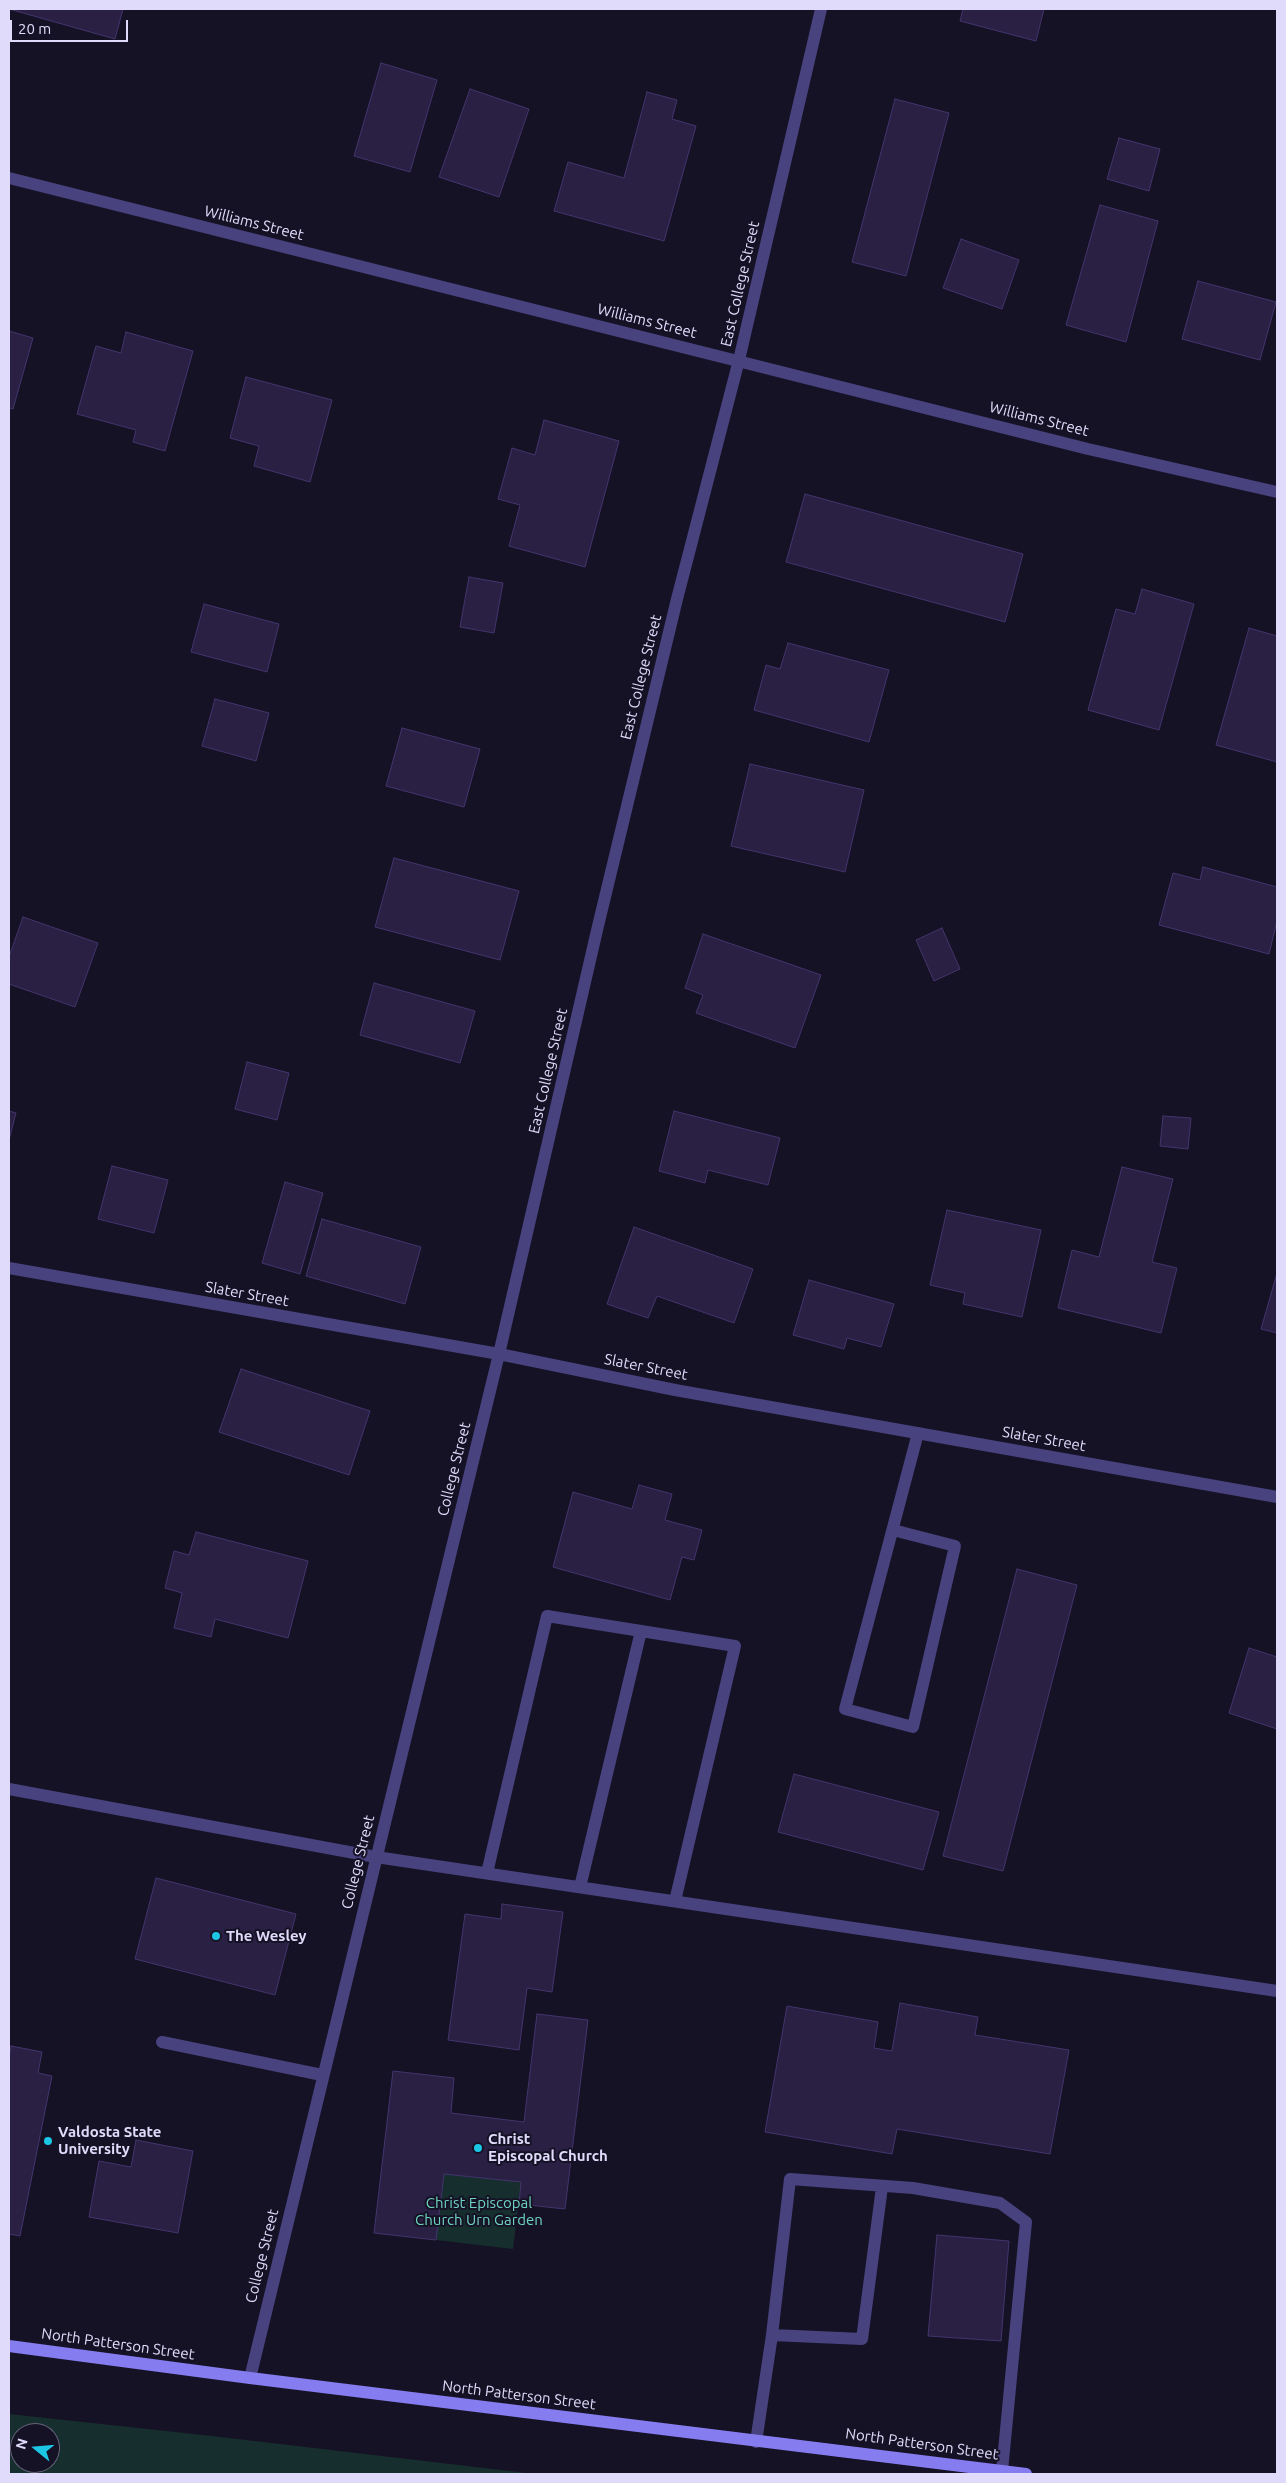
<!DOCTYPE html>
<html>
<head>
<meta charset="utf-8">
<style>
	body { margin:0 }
	#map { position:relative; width:1286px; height:2483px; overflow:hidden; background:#161225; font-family:Ubuntu,sans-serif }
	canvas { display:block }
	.frame { position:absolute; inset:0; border:10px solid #e0dafb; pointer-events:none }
	.north { position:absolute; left:10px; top:2423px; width:50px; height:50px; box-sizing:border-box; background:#161225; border:1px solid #67627b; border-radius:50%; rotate:287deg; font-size:14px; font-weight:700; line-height:20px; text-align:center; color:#e0dafb }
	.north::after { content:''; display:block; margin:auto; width:18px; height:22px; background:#1cc6e5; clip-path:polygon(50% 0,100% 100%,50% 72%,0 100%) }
	.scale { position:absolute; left:10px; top:20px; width:118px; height:22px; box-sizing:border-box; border:2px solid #e0dafb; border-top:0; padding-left:6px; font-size:15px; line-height:18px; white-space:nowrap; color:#e0dafb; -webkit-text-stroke:4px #161225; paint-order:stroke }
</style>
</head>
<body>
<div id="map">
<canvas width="1286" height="2483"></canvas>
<div class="frame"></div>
<div class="north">N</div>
<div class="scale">20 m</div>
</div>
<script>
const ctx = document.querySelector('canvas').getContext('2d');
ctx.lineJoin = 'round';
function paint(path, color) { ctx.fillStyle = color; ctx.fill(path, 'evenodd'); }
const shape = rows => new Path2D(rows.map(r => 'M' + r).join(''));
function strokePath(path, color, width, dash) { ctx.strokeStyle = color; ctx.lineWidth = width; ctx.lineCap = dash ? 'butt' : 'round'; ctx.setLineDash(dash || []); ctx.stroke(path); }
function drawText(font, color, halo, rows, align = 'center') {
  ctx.font = font + ' Ubuntu,sans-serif'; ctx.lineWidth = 4; ctx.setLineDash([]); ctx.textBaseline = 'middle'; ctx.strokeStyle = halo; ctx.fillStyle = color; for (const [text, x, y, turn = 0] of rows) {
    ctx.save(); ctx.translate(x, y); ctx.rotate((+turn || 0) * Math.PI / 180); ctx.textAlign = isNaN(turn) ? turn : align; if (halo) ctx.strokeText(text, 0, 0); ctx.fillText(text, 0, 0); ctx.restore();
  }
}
const green = shape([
	[444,2174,521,2182,513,2249,436,2240],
	[9,2414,212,2436,535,2474,9,2474],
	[20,2433,50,2433,50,2463,20,2463]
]);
const building = shape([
	[9,9,123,9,115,39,9,9],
	[963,9,1044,9,1036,41,960,21,963,9],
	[381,63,437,80,410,172,354,156,381,63],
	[470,89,529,109,499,197,439,177,470,89],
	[647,92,677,100,672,119,696,126,664,241,554,211,568,162,624,178,647,92],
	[895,99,949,113,906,276,852,262,895,99],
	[1119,138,1160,149,1149,191,1107,179,1119,138],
	[1100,205,1158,221,1126,342,1066,325,1100,205],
	[961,239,1019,260,1002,309,943,288,961,239],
	[1198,281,1276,302,1260,360,1182,339,1198,281],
	[9,331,33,338,13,409,9,408,9,331],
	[126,332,193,351,165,451,133,442,136,430,77,414,96,346,121,353,126,332],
	[246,377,332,400,310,482,254,466,259,446,230,438,246,377],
	[544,420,619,441,585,567,509,546,520,505,498,499,512,448,535,455,544,420],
	[805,494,1023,554,1005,622,786,562,805,494],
	[469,577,503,583,494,633,460,627,469,577],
	[1142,589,1194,604,1159,730,1088,710,1116,609,1135,614,1142,589],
	[204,604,279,624,267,672,191,652,204,604],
	[1249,628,1277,636,1277,762,1216,745,1249,628],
	[788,643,889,670,869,742,754,710,766,665,780,669,788,643],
	[215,699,269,713,256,761,202,746,215,699],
	[402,728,480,749,464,807,386,786,402,728],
	[750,764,864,790,845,872,731,846,750,764],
	[394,858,519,891,500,960,375,927,394,858],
	[1203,867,1277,887,1277,921,1269,954,1159,925,1173,873,1200,880,1203,867],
	[23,917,98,943,75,1007,9,984,9,957,23,917],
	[942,928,960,969,934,981,916,940,942,928],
	[703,934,821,975,795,1048,696,1013,703,995,685,988,703,934],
	[374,983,475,1011,460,1063,360,1035,374,983],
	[247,1062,289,1073,277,1120,235,1109,247,1062],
	[9,1111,16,1113,9,1140,9,1111],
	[674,1111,780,1138,768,1185,708,1170,705,1183,659,1171,674,1111],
	[1163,1116,1191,1118,1188,1149,1160,1146,1163,1116],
	[112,1166,168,1180,154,1233,98,1219,112,1166],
	[1122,1167,1173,1179,1152,1262,1177,1268,1161,1333,1058,1308,1072,1250,1099,1257,1122,1167],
	[285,1182,323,1193,300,1274,262,1263,285,1182],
	[947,1210,1041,1230,1022,1317,963,1304,965,1293,930,1285,947,1210],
	[322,1219,421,1247,405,1304,306,1276,322,1219],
	[634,1227,753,1269,734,1323,657,1296,648,1318,607,1304,634,1227],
	[1277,1273,1277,1333,1261,1329,1277,1273],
	[809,1280,894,1304,881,1347,847,1338,844,1349,793,1335,809,1280],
	[241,1369,370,1411,349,1475,219,1432,241,1369],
	[639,1485,672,1494,665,1520,702,1530,694,1560,682,1557,670,1600,553,1567,573,1492,632,1509,639,1485],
	[196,1532,308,1561,288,1638,215,1619,211,1637,174,1628,182,1593,165,1588,174,1551,189,1555,196,1532],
	[1017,1569,1077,1585,1003,1871,943,1856,1017,1569],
	[1249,1648,1277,1657,1277,1729,1229,1713,1249,1648],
	[794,1774,939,1812,923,1870,778,1832,794,1774],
	[156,1878,296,1914,275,1995,135,1959,156,1878],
	[502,1904,563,1912,552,1992,527,1988,519,2050,448,2040,465,1914,501,1919,502,1904],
	[900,2003,978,2017,975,2035,1069,2050,1050,2154,897,2129,892,2154,765,2132,787,2006,878,2022,874,2048,892,2051,900,2003],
	[537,2014,588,2020,565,2209,519,2204,521,2182,444,2174,436,2240,374,2233,393,2071,454,2078,451,2113,524,2122,537,2014],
	[11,2046,42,2052,38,2073,52,2076,20,2236,9,2234,9,2058,11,2046],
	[136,2140,193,2151,178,2233,89,2217,99,2161,131,2167,136,2140],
	[937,2235,1009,2241,1001,2341,928,2336,937,2235]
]);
const lane = shape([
	[893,1530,955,1546,913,1727,845,1709,918,1433],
	[9,1789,376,1857,1277,1991],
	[487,1873,547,1616,735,1646,675,1901],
	[580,1887,641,1631],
	[162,2042,322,2075],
	[772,2335,862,2339,882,2187],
	[756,2442,772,2335,790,2179,913,2188,1000,2203,1026,2222,1002,2471]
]);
const street = shape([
	[9,178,1088,449,1277,492],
	[9,1268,499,1354,675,1390,1277,1497],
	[250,2378,499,1354,598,926,677,599,739,360,821,9]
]);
const secondary = shape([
	[9,2346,250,2378,1026,2474]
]);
const markers = [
	[216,1936,5,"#1cc6e5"],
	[48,2141,5,"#1cc6e5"],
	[478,2148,5,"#1cc6e5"]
];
const streetNames = [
	["Williams Street",254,223,14],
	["East College Street",740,284,-77],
	["Williams Street",647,321,14],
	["Williams Street",1039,419,14],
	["East College Street",641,677,-76],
	["East College Street",548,1071,-77],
	["Slater Street",247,1294,10],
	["Slater Street",646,1367,11],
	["Slater Street",1044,1439,10],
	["College Street",454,1469,-76],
	["College Street",358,1862,-76],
	["College Street",262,2256,-76],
	["North Patterson Street",118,2344,8],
	["North Patterson Street",519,2395,7],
	["North Patterson Street",922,2444,8]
];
const poiNames = [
	["The Wesley",226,1936],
	["Valdosta State",58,2132],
	["University",58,2149],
	["Christ",488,2139],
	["Episcopal Church",488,2156]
];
const parkNames = [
	["Christ Episcopal",479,2203],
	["Church Urn Garden",479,2220]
];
paint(green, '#162e2e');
paint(building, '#292044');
strokePath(building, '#43356d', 1);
strokePath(lane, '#48427f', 12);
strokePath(street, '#48427f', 12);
strokePath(secondary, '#857cf0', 12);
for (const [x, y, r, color] of markers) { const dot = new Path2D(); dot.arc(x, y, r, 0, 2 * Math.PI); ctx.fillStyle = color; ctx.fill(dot); strokePath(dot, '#161225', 2); }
drawText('15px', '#e0dafb', '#161225', streetNames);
drawText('bold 15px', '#e0dafb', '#161225', poiNames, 'left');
drawText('15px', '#6ed3c0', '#161225', parkNames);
</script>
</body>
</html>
